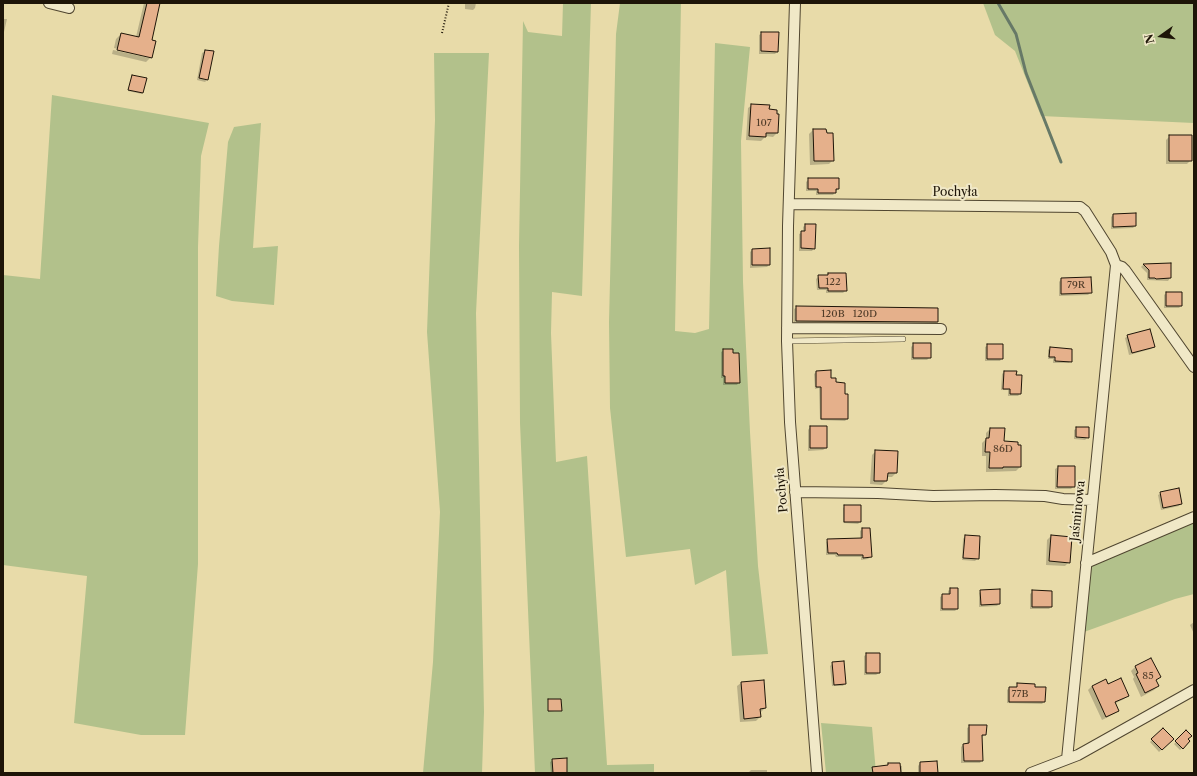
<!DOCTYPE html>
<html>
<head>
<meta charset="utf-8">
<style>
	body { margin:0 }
	#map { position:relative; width:1197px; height:776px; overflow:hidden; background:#e8dba9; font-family:"Libre Caslon Text",serif }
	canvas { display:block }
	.frame { position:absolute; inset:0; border:4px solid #1e1508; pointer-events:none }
	.north { position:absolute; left:1141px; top:16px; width:40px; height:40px; -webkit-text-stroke:3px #f0e8c7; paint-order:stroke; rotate:256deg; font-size:11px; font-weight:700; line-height:16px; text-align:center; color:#1e1508 }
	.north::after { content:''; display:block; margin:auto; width:14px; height:18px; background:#1e1508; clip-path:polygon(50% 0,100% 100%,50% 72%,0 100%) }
</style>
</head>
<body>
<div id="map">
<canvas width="1197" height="776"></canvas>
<div class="frame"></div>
<div class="north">N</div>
</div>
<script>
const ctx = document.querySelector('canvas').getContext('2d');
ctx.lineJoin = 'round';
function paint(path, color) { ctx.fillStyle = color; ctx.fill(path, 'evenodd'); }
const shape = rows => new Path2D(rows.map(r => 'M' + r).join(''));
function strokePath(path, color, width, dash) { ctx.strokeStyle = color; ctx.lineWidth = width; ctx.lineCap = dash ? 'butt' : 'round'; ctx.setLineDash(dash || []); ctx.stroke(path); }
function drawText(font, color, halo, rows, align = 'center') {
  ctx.font = font + ' "Libre Caslon Text",serif'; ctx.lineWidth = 4; ctx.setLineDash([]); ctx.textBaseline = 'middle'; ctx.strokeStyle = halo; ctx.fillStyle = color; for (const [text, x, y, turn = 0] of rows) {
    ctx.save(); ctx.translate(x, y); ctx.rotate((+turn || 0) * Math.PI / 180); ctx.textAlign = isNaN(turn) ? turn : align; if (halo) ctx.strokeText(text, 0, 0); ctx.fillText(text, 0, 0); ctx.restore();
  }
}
const green = shape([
	[563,3,591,3,582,296,552,292,551,333,556,462,587,456,607,765,654,764,654,773,535,773,520,423,519,246,523,21,528,32,562,36],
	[620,3,681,3,675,331,695,333,709,329,715,43,750,47,741,141,743,282,750,432,758,566,768,654,732,656,726,570,695,585,690,549,626,557,610,408,609,322,616,34],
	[983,3,1194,3,1194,123,1041,116,1015,51,995,35],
	[434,53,489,53,476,313,484,712,482,773,423,773,433,662,440,512,427,332,435,120],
	[52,95,209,123,201,156,198,247,198,564,185,735,141,735,74,723,87,576,3,565,3,275,40,279],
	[261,123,253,248,278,246,274,305,232,301,216,296,219,246,228,142,234,127],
	[1194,523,1194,594,1175,599,1084,632,1089,565],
	[821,723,872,727,876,773,826,773]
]);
const shadow = shape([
	[144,3,159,3,151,41,151,57,146,62,112,54,113,50,149,58,149,56,114,48,116,39,121,34,136,37],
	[465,3,476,3,475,8,473,10,465,9],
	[3,19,7,19,4,32,3,33],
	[762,33,777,52,775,54,759,54,759,35],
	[205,51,208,79,205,82,197,80,202,53],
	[132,77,146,79,142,94,128,91],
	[752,105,768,110,777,133,773,137,766,136,761,141,746,140,748,108],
	[813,130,833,160,829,164,810,165,809,134],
	[1170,136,1191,160,1187,164,1166,164,1166,140],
	[809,179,838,189,833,195,816,195,816,191,806,191,806,182],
	[1113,215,1135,226,1133,228,1111,229,1111,217],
	[805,225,814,248,812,251,799,251,799,234,803,232,803,227],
	[769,249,769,265,767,267,750,268,750,252,752,250],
	[1170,264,1170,278,1168,281,1147,280,1147,273,1141,267,1143,265],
	[829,274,846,290,843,293,826,293,826,290,817,290,816,279,819,276,826,276],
	[1061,279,1091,292,1088,295,1059,296,1059,282],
	[1166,293,1181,306,1179,308,1164,308,1164,295],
	[797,307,937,309,937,322,935,325,794,323,794,309],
	[1128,336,1154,347,1151,349,1129,355,1125,338],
	[914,344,930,357,927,360,911,360,911,347],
	[988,345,1002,358,1000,361,985,361,985,347],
	[1050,348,1071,361,1069,363,1053,363,1053,359,1048,359,1048,350],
	[724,350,739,382,737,385,723,385,723,378,721,378,721,352],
	[816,372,830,379,847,419,845,421,820,420,819,388,815,389,814,374],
	[1004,372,1015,376,1020,394,1018,396,1008,396,1008,390,1001,390,1002,374],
	[810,427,826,448,823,450,808,451,808,430],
	[1077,428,1088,437,1085,440,1074,439,1074,430],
	[990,429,1003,442,1020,467,1016,471,986,472,986,456,982,456,982,443,986,439,986,433],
	[876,451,896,473,892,477,886,477,886,481,882,485,870,484,872,455],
	[1058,467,1074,467,1074,486,1071,489,1055,489,1055,469],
	[1161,493,1181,503,1179,506,1161,510,1158,495],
	[845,506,860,522,858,524,843,523,843,508],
	[862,529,869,529,870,557,868,559,861,560,861,557,836,557,835,555,826,555,826,542,828,540,860,539,860,531],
	[965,536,978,558,975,561,962,560,963,539],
	[1051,536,1069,562,1065,566,1046,565,1047,540],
	[950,589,957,609,955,611,940,611,940,597,943,595,948,595,948,591],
	[981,591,999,604,997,606,979,607,979,593],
	[1033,591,1051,607,1049,609,1030,609,1030,594],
	[1194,622,1194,634,1190,625],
	[867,654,879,673,876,675,864,675,864,656],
	[1151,659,1160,677,1155,681,1158,686,1154,690,1141,697,1133,679,1134,677,1131,671,1135,667],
	[833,663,845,683,843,686,832,686,830,666],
	[763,681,765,708,761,712,759,712,760,717,756,721,740,722,737,686,741,683],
	[1018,684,1034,688,1044,702,1042,704,1007,703,1007,690,1009,688,1016,688],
	[1107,685,1128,695,1124,699,1114,704,1118,711,1114,714,1102,720,1088,690,1092,686],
	[548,700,561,710,548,712],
	[970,726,985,735,982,737,982,760,980,763,961,763,961,747,963,745,967,744,967,728],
	[1163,729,1172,739,1159,752,1150,742],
	[1186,732,1187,740,1189,741,1180,750,1174,744],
	[553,760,565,773,551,773,550,762],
	[920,763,937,773,918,773,918,766],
	[888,764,902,766,902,773,880,773],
	[751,770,767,770,767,773,748,773]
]);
const stream = shape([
	[998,3,1016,34,1026,73,1061,162]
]);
const building = shape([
	[147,3,160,3,152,40,156,41,152,58,117,50,121,33,139,37,147,3],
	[761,32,779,32,778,52,761,51,761,32],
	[205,50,214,51,208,80,199,78,205,50],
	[132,75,147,78,143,93,128,90,132,75],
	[751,104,770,105,769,109,777,110,777,114,779,114,778,133,766,133,766,137,749,136,751,104],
	[813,129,826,129,827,133,833,133,834,161,814,161,813,129],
	[1169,135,1192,135,1192,161,1169,161,1169,135],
	[808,178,839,178,839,189,836,189,836,193,818,193,818,189,808,189,808,178],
	[1136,213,1136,226,1113,227,1113,214,1136,213],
	[805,224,816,224,815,249,801,248,801,231,805,231,805,224],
	[770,248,770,265,752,265,752,249,770,248],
	[1171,263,1171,278,1156,279,1155,278,1149,278,1149,270,1143,264,1171,263],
	[828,273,846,273,847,291,828,291,828,288,819,288,818,275,828,275,828,273],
	[1091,277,1092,293,1061,294,1061,278,1091,277],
	[1166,292,1182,292,1182,306,1166,306,1166,292],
	[796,306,938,308,938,322,796,321,796,306],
	[1150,329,1155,347,1132,353,1127,335,1150,329],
	[913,343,931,343,931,358,913,358,913,343],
	[987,344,1003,344,1003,359,987,359,987,344],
	[1050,347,1072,349,1072,362,1055,361,1055,357,1049,357,1050,347],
	[723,349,733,349,733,353,739,353,740,383,725,383,725,376,723,376,723,349],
	[831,370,831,378,836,378,836,382,845,383,845,394,848,394,848,419,821,419,821,387,816,387,816,371,831,370],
	[1004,371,1017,371,1016,375,1022,375,1021,394,1010,394,1010,389,1003,389,1004,371],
	[810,426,827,426,827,448,810,448,810,426],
	[1076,427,1089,427,1089,438,1076,437,1076,427],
	[990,428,1005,428,1004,441,1018,442,1018,445,1021,445,1021,467,1003,467,1003,468,989,468,990,452,985,452,986,438,989,438,990,428],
	[875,450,898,451,897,473,888,473,887,481,874,481,875,450],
	[1058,466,1075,466,1075,487,1057,487,1058,466],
	[1179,488,1182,504,1163,508,1160,492,1179,488],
	[844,505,861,505,861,522,844,522,844,505],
	[862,528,870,528,872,557,863,558,863,555,838,555,837,553,828,553,827,539,862,538,862,528],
	[965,535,980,536,979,559,963,558,965,535],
	[1051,535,1072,537,1070,563,1049,561,1051,535],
	[950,588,958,588,958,609,942,609,942,594,950,594,950,588],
	[1000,589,1000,604,981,605,980,590,1000,589],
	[1032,590,1052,591,1052,607,1032,607,1032,590],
	[866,653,880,653,880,673,866,673,866,653],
	[1151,658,1161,677,1156,680,1159,686,1145,693,1136,674,1138,673,1135,666,1151,658],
	[844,661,846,684,834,685,832,662,844,661],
	[1121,678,1129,696,1115,702,1119,711,1106,717,1092,686,1106,679,1108,684,1121,678],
	[764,680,766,708,760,709,761,717,744,719,741,682,764,680],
	[1017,683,1035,684,1035,687,1046,687,1045,702,1009,702,1009,687,1017,687,1017,683],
	[548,699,561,699,562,711,548,711,548,699],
	[969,725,987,725,986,735,982,735,983,761,964,761,963,744,969,743,969,725],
	[1163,728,1174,739,1162,750,1151,739,1163,728],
	[1186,730,1192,736,1188,739,1190,741,1183,749,1175,741,1186,730],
	[567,758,567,773,553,773,552,759,567,758],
	[937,761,938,773,920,773,920,762,937,761],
	[888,763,900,763,901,773,873,773,872,767,888,765,888,763]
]);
const path = shape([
	[442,33,449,3]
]);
const service = shape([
	[787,341,903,339]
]);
const minor = shape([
	[49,3,69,8],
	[795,3,788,226,787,341,790,422,817,773],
	[789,204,1080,207,1085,211,1111,252,1116,265,1067,759],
	[1116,265,1122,267,1125,270,1194,367],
	[787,328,941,329],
	[795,492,878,493,933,496,995,495,1045,496,1063,499,1092,500],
	[1086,563,1194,517],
	[1031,773,1078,755,1194,690]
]);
const numberNames = [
	["107",764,123],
	["122",833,282],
	["79R",1076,285],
	["120B",833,314],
	["120D",865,314],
	["86D",1003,449],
	["85",1148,676],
	["77B",1020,694]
];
const streetNames = [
	["Pochyła",955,193],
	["Pochyła",782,490,-95],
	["Jaśminowa",1078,511,-84]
];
paint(green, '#b2c18b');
paint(shadow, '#0003');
strokePath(stream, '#677967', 3);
paint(building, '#e5b08b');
strokePath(building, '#1e1508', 1);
strokePath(service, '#504630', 6);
strokePath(minor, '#504630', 12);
strokePath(path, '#1e1508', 2, [1, 2]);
strokePath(service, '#f0e8c7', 5);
strokePath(minor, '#f0e8c7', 10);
drawText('10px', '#503c29', null, numberNames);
drawText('12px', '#1e1508', '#f0e8c7', streetNames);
</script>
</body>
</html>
